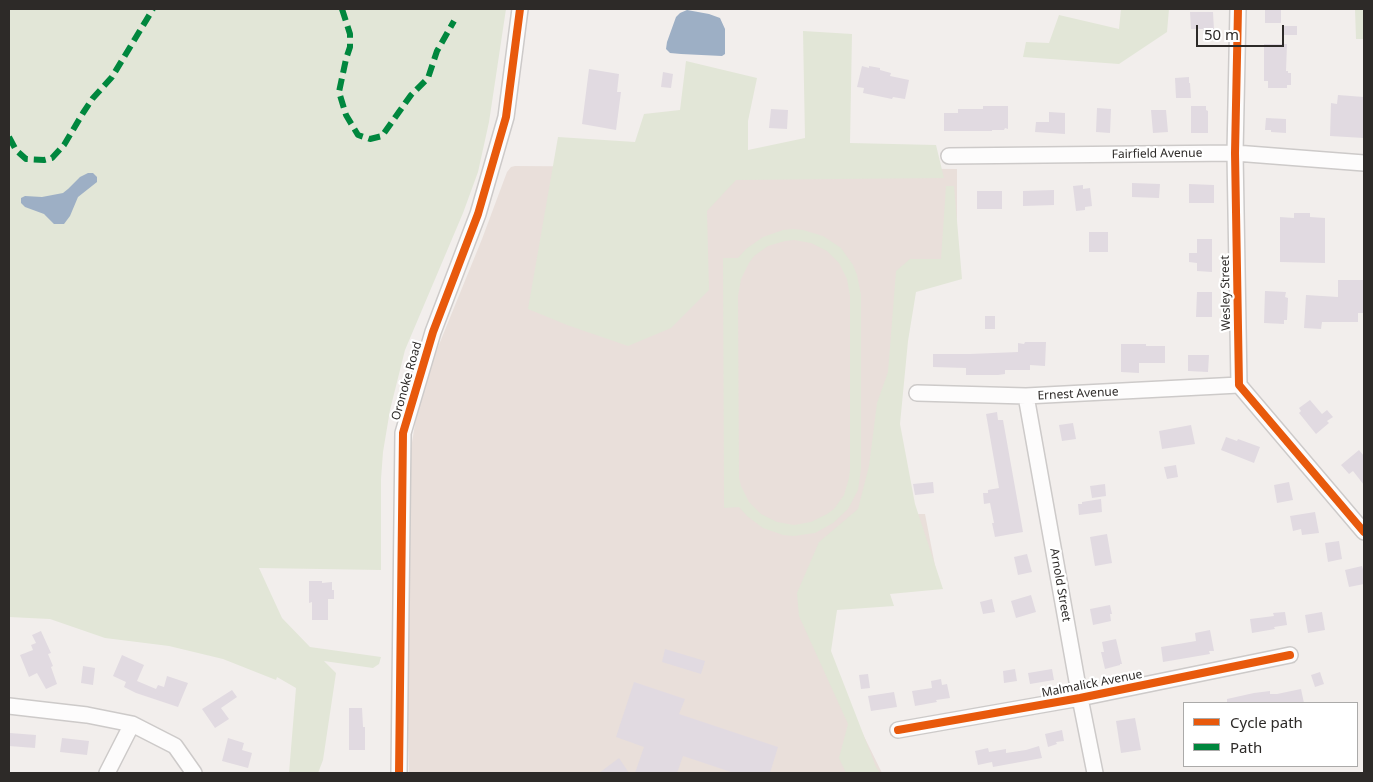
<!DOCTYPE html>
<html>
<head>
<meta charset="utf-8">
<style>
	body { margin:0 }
	#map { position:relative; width:1373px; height:782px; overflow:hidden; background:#f2eeec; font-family:"Noto Sans",sans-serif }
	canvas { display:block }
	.frame { position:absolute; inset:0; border:10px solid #2d2a28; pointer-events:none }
	.legend { position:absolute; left:1183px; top:702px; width:175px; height:65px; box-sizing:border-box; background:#fff; border:1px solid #abaaa9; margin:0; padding:6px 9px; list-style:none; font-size:15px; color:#2d2a28 }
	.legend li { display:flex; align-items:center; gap:10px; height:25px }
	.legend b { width:25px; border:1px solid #abaaa9 }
	.scale { position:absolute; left:1196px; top:25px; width:88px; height:22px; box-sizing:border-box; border:2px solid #2d2a28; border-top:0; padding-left:6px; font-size:15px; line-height:18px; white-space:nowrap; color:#2d2a28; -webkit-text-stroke:4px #fff; paint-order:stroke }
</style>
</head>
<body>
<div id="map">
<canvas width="1373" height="782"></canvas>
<div class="frame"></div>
<ul class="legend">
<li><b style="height:6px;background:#e8590c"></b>Cycle path</li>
<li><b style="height:6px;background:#00873e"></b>Path</li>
</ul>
<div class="scale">50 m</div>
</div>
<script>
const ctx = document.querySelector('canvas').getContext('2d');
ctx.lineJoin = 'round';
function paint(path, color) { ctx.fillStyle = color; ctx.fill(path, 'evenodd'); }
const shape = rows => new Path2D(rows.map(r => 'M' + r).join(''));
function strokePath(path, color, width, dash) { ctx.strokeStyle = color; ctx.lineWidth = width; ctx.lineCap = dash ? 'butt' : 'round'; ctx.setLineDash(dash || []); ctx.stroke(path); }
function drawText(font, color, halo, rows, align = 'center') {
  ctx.font = font + ' "Noto Sans",sans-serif'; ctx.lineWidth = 4.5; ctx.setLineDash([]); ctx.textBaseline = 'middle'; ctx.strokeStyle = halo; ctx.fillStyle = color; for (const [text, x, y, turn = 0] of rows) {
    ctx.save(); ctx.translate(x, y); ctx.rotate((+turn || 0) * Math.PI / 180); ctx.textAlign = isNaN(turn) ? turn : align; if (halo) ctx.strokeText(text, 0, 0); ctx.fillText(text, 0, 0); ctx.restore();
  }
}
const built = shape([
	[515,166,957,169,957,275,903,275,892,409,912,514,925,514,938,581,800,606,882,773,409,773,408,702,407,492,410,455,415,424,425,379,482,239,507,172,511,167]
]);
const green = shape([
	[9,9,506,9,489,122,478,172,463,213,405,350,390,410,383,452,381,479,381,570,259,568,282,618,310,647,381,657,379,664,373,668,324,661,336,673,323,760,318,773,289,773,296,688,277,677,276,680,223,659,169,646,105,638,50,619,9,617],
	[1121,9,1169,9,1167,32,1119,64,1023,57,1026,42,1049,43,1059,15,1119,29],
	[1355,9,1364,9,1364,39,1356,39],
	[803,31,852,34,850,143,936,145,944,178,736,180,707,211,709,290,671,328,628,346,567,325,528,309,558,137,635,142,644,114,680,110,686,61,757,78,748,121,748,150,805,138],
	[946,186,954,186,962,279,916,292,908,341,900,424,915,504,943,589,890,594,894,606,837,610,831,651,876,767,880,773,846,773,839,758,848,724,799,616,797,593,819,542,858,509,869,466,877,403,888,372,896,271,910,259,941,259],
	[793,229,803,230,823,236,841,248,853,265,857,275,861,295,861,469,858,490,848,509,833,523,815,533,794,536,783,535,763,528,747,516,739,507,724,508,723,258,738,258,746,249,763,237,783,230],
	[794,240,811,243,827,251,839,263,847,279,850,296,850,469,849,478,844,495,834,509,827,514,811,522,794,525,777,522,761,514,749,502,741,486,739,478,738,296,741,279,749,263,754,256,768,246,785,241]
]);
const water = shape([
	[687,10,709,14,720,18,725,29,725,54,722,56,681,54,670,53,666,49,667,42,676,17,680,13],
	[88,173,93,173,97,177,97,182,78,197,70,216,64,224,54,224,44,214,25,207,21,203,21,198,25,196,42,197,63,193,68,189,80,177]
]);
const building = shape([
	[1265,9,1281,9,1281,23,1265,23],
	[1190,12,1213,12,1214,31,1203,31,1203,29,1191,29],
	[1283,26,1297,26,1297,35,1283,35],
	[1264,44,1287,44,1286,71,1288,71,1288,73,1291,73,1291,85,1287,85,1287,88,1268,88,1268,81,1264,81],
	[862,66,869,68,869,66,880,68,880,70,891,73,890,76,909,80,905,99,893,97,892,99,863,93,864,88,857,87],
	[589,69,619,74,617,92,621,92,616,130,582,124],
	[663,72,673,74,671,88,661,87],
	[1189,77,1189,83,1190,83,1191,98,1176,98,1175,78],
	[1338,95,1364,97,1364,138,1330,136,1331,103,1337,104],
	[983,106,1008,106,1008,129,1005,128,1004,130,992,130,992,131,944,131,944,113,958,113,958,109,983,109],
	[1191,106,1206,106,1206,110,1208,111,1208,133,1191,133],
	[1097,108,1111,109,1110,133,1096,132],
	[771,109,788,110,787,129,769,128],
	[1151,110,1166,110,1168,132,1153,133],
	[1049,112,1065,113,1065,134,1035,132,1036,122,1049,122],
	[1266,118,1286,119,1286,133,1271,132,1271,130,1265,130],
	[1132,183,1160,184,1159,198,1132,197],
	[1189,184,1214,185,1214,203,1189,203],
	[1083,185,1083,189,1090,188,1092,206,1085,207,1085,210,1076,211,1073,186],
	[1054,190,1054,205,1023,206,1023,191],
	[977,191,1002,191,1002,209,977,209],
	[1294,213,1310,213,1310,217,1325,218,1325,263,1280,262,1280,217,1294,218],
	[1089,232,1108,232,1108,252,1089,252],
	[1197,239,1212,239,1212,272,1197,271,1197,263,1189,262,1189,253,1197,253],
	[1338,280,1364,280,1364,313,1358,313,1358,322,1322,322,1321,329,1304,328,1306,295,1338,297],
	[1265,291,1286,292,1285,297,1288,298,1287,320,1284,320,1284,324,1264,323],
	[1197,292,1212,292,1212,317,1196,317],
	[985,316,995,316,995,329,985,329],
	[1025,342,1046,342,1045,366,1030,365,1030,370,1005,370,1005,374,998,375,966,375,966,368,933,367,933,354,970,354,1018,352,1018,343,1024,344],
	[1121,344,1146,344,1146,346,1165,346,1165,363,1139,363,1139,373,1121,372],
	[1188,355,1209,355,1208,372,1188,371],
	[1310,400,1322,414,1327,410,1333,417,1327,421,1329,423,1316,434,1299,413,1301,411,1299,408],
	[997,412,998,420,1003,420,1023,532,995,537,992,523,994,523,990,503,984,504,983,493,988,493,988,490,999,488,986,414],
	[1073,423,1076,439,1062,441,1059,425],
	[1191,425,1195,444,1162,449,1159,431],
	[1226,437,1237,441,1238,439,1260,447,1254,463,1221,450],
	[1359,450,1364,456,1364,485,1353,471,1349,474,1341,465],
	[1176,465,1178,477,1167,479,1164,467],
	[933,482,934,493,915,495,913,484],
	[1289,482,1293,500,1277,503,1274,485],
	[1105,484,1106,496,1092,498,1090,486],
	[1101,499,1102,512,1079,515,1078,504,1082,504,1082,502],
	[1315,512,1319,533,1302,535,1301,529,1293,531,1290,516],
	[1107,534,1112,563,1095,566,1090,537],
	[1339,541,1342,559,1328,562,1325,543],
	[1027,554,1032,572,1018,575,1014,557],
	[1362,566,1364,573,1364,584,1349,587,1345,570],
	[309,581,322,581,322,583,332,582,332,590,334,590,334,599,328,599,328,620,312,620,312,602,309,603],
	[1031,595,1036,612,1016,618,1011,601],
	[992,599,995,612,983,614,980,602],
	[1110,605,1112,614,1110,614,1111,621,1093,625,1090,609],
	[1285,612,1287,625,1274,627,1275,629,1252,633,1250,619,1274,616,1273,613],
	[1322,612,1325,630,1308,633,1305,615],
	[1210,630,1214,651,1209,651,1210,654,1163,662,1161,647,1196,641,1195,633],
	[41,631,51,653,48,654,53,666,51,667,57,684,46,689,37,673,29,677,20,655,33,650,31,645,36,643,32,635],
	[1116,639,1122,664,1120,664,1120,665,1105,669,1101,652,1104,652,1102,642],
	[665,649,705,661,701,674,662,662],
	[122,655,144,665,137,681,156,689,158,685,164,687,167,676,188,683,178,707,136,693,124,687,126,682,113,676],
	[83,666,95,668,93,685,81,683],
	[1015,669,1017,681,1004,683,1003,671],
	[1052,669,1054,680,1030,684,1028,673],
	[1320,672,1324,684,1315,687,1311,675],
	[868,674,870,688,861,689,859,675],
	[941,679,942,685,947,684,950,698,936,700,937,702,915,706,912,691,932,688,931,681],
	[634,682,685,699,679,714,778,747,770,773,734,773,683,756,677,773,635,773,644,747,616,737],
	[1301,689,1304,703,1227,703,1227,699,1254,693,1270,691,1270,694,1277,694],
	[232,690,237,697,221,708,229,719,215,728,202,709],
	[894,692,897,707,871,711,868,696],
	[349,708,362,708,363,727,365,727,365,750,349,750],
	[1135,718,1141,750,1121,753,1116,721],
	[1062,730,1064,741,1056,742,1057,744,1048,747,1045,734],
	[10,733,36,735,35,748,9,746],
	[62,738,89,741,87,755,60,752],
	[228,738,244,743,242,750,252,753,248,768,222,761],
	[1039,746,1042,758,993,767,992,762,978,765,975,751,988,748,989,752,1006,749,1006,753,1026,750],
	[619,758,629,773,599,773]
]);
const minor = shape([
	[1238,9,1235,153,1239,385,1364,532],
	[949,156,1235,153,1364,163],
	[917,393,1026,396,1239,385],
	[1026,396,1080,698,1095,773],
	[9,706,87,715,132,724,175,746,194,773],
	[898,730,1080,698,1290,655],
	[107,773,132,724],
	[399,773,403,433,433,332,478,214,506,117,520,9]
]);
const quiet = shape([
	[342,9,350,34,350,47,346,59,339,92,346,115,358,135,370,139,382,136,411,95,428,78,437,51,454,21],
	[9,137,16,150,26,159,44,160,52,158,64,145,83,113,93,98,112,77,153,9]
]);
const cycleway = shape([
	[1238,9,1235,153,1239,385,1364,532],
	[898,730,1080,698,1290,655],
	[399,773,403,433,433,332,478,214,506,117,520,9]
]);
const streetNames = [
	["Fairfield Avenue",1157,154,-1],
	["Wesley Street",1226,293,-91],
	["Oronoke Road",407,381,-74],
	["Ernest Avenue",1078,394,-3],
	["Arnold Street",1060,585,80],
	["Malmalick Avenue",1092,684,-11]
];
paint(built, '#e9dfda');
paint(green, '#e2e6d7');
paint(water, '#9dafc5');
paint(building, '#e1dae1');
strokePath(minor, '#cdcac9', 18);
strokePath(minor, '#fdfcfc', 15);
strokePath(quiet, '#00873e', 6, [12, 6]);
strokePath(cycleway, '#e8590c', 8);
drawText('12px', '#2d2a28', '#fff', streetNames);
</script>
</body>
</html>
